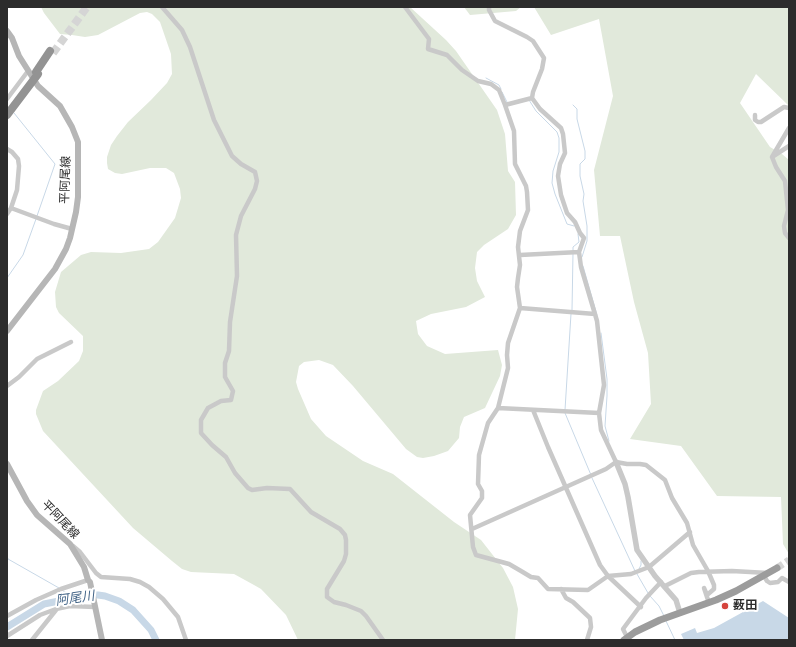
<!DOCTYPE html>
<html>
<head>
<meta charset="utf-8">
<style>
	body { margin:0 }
	#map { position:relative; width:796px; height:647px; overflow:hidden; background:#fff; font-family:"DejaVu Sans",sans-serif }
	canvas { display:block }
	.frame { position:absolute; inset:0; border:8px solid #2c2c2c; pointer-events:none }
</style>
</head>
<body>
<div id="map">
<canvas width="796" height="647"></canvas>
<div class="frame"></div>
</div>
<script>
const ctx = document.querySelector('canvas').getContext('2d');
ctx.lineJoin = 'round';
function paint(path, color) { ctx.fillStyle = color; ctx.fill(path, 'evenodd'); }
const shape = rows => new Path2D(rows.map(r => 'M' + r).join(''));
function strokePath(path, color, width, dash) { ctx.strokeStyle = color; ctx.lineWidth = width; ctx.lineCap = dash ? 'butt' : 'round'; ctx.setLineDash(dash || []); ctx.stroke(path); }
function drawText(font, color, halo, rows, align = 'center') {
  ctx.font = font + ' "DejaVu Sans","Noto Sans JP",sans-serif'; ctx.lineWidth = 4; ctx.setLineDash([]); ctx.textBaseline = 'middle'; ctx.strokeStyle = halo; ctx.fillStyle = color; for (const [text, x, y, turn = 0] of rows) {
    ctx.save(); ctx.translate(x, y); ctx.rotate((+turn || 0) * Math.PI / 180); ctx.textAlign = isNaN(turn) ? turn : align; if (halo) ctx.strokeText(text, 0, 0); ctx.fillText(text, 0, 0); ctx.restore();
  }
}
const green = shape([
	[41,7,410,7,446,40,456,51,497,110,505,134,508,171,515,182,516,215,508,229,484,245,477,252,475,268,477,281,485,297,466,307,431,314,416,321,418,334,427,346,445,354,498,350,502,365,500,376,485,408,464,417,460,427,459,438,448,451,434,456,423,458,417,457,406,449,353,386,333,365,319,360,304,362,299,366,296,382,298,389,311,419,326,436,363,461,393,474,454,522,481,540,503,568,513,587,518,609,515,640,298,640,286,615,261,589,254,585,234,574,191,572,182,569,172,561,133,528,43,431,36,414,36,410,43,391,58,381,79,361,83,351,83,336,59,313,56,307,55,292,61,272,81,255,91,252,121,253,149,249,158,242,175,218,181,198,180,189,174,173,166,168,150,168,122,174,115,173,108,169,107,163,107,157,111,145,117,136,128,122,151,100,167,83,172,74,171,54,160,22,152,14,147,12,140,13,98,35,85,37,72,35,60,34,44,13],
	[464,7,521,7,516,11,470,15],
	[534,7,789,7,789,106,756,74,740,103,770,147,782,154,789,160,789,554,783,544,781,497,717,496,681,446,630,439,651,404,648,353,634,302,620,236,600,236,594,170,613,96,599,19,551,35]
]);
const water = shape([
	[763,601,789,618,789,640,684,640,681,634,695,628,697,633,714,628]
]);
const stream = shape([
	[486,78,499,85,501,89],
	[502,92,507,102],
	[529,100,536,111,557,132,559,138,559,152,553,171,552,183,555,194,567,224,574,226],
	[573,105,577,109,577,119,585,151,585,159,580,164,580,176,584,194,583,201,587,226,587,241,582,257],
	[14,113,55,164,37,216],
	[573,251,573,247,579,242,578,234],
	[583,266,597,315],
	[7,278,23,255,36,219],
	[572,310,573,254],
	[601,333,607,379,607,396,605,426,609,441],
	[565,410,571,314],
	[565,413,591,475],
	[592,478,635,571],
	[7,556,8,559,59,588],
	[639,569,641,565,641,561],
	[637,574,648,593],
	[63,591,75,597],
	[650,596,659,606,664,616],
	[666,621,675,640]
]);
const river = shape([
	[7,627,44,604,89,595,98,595,105,596,119,601,133,610,151,630,156,640]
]);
const trunkTunnel = shape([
	[777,568,789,560]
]);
const motorwayTunnel = shape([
	[53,53,87,7]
]);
const minor = shape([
	[162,7,182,30,190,47,214,120,232,156,241,164,255,172,257,181,255,189,241,216,236,235,237,276,230,322,229,351,225,363,225,377,233,391,231,400,221,401,208,408,201,420,201,433,212,445,226,457,235,473,248,488,252,490,267,488,290,489,311,512,340,529,345,535,346,540,346,554,344,561,327,589,327,597,334,602,346,605,361,611,366,616,383,640],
	[405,7,429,39,428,49,447,55,462,70,478,81,491,84,499,90,505,105,514,131,515,164,526,186,527,192,528,210,520,231,518,247,520,265,518,278,517,287,520,308,508,343,507,355,508,368,498,408,488,423,479,455,478,484,482,491,482,498,470,515,473,547,476,555,509,564,521,571,531,577,538,578,548,589,588,590,608,576,631,574,649,567,690,532],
	[489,7,489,10,495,21,527,37,533,41,544,58,542,69,533,92,532,98,540,109,561,128,563,134,565,153,560,164,558,176,561,195,567,213,575,222,580,233,584,238,579,252,581,267,597,321,604,385,599,413,601,430,616,462],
	[7,99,28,71],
	[505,105,532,98],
	[755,115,755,120,758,122,761,122,784,107,789,108],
	[789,128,772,157,789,146],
	[7,149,12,152,18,159,19,166,17,190,11,208,7,214],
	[772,157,776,167,785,181,788,210,784,226,785,233,789,238],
	[11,208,54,224,72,229],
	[520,255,579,252],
	[520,308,595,314],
	[7,386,19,377,37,359,71,342],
	[498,408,599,413],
	[533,410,548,447,600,565,608,576,641,607],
	[472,529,606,469,616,462,627,464,640,464,646,465,665,480,672,498,687,523,693,545,708,571,714,585,714,589,707,595,704,588,709,603],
	[73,546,80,552,96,573,101,577,130,579,140,582,149,587,163,599,178,617,186,640],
	[764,576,767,581,770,583,778,582,782,578,789,582],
	[665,586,691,573,699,572,732,571,768,573],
	[561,589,566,598,573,602,590,618,591,627,587,640],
	[7,616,36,600,61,589,88,580],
	[7,636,40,615,56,609,70,606,95,607],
	[627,637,623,629,646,598,661,582],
	[32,640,56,610]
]);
const tertiary = shape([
	[616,462,625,484,628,497,637,550,655,576,676,600,680,613]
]);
const secondary = shape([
	[7,31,12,38,19,56,38,86,60,106,72,127,78,142,78,197,76,212,70,238,66,249,55,269,7,331],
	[7,464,27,501,37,515,70,544,84,567,88,580,90,582,102,640]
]);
const trunk = shape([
	[624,640,635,632,660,620,716,600,736,591,777,568]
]);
const motorway = shape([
	[36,72,50,51]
]);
const motorwayBridge = shape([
	[7,115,38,74]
]);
const markers = [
	[725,606,4,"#d5433c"]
];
const streetNames = [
	["平阿尾線",66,180,-88],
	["平阿尾線",60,520,46]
];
const poiNames = [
	["薮田",733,606]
];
const waterNames = [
	["阿尾川",75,599,-8]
];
paint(green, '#e1e9db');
paint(water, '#c8d8e7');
strokePath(stream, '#c8d8e7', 1);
strokePath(river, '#c8d8e7', 7);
strokePath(trunkTunnel, '#d5d5d5', 7, [7, 3.5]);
strokePath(motorwayTunnel, '#d5d5d5', 8, [8, 4]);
strokePath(minor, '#c9c9c9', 4.5);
strokePath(tertiary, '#c9c9c9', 5.5);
strokePath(secondary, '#b6b6b6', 6);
strokePath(trunk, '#9c9c9c', 7);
strokePath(motorway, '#939393', 8);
strokePath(motorwayBridge, '#939393', 8);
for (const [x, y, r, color] of markers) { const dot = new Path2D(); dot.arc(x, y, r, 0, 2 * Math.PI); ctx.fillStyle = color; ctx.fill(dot); strokePath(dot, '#fff', 1.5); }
drawText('12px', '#2c2c2c', '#fff', streetNames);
drawText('bold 12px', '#2c2c2c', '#fff', poiNames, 'left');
drawText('italic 13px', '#426487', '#fff', waterNames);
</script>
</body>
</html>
